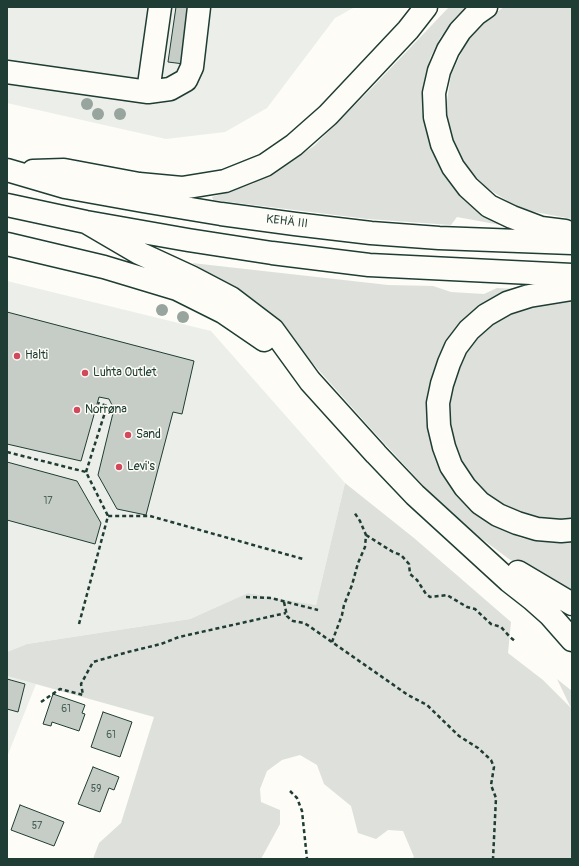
<!DOCTYPE html>
<html>
<head>
<meta charset="utf-8">
<style>
	body { margin:0 }
	#map { position:relative; width:579px; height:866px; overflow:hidden; background:#fdfcf7; font-family:Pangolin,sans-serif }
	canvas { display:block }
	.frame { position:absolute; inset:0; border:8px solid #1f3d34; pointer-events:none }
</style>
</head>
<body>
<div id="map">
<canvas width="579" height="866"></canvas>
<div class="frame"></div>
</div>
<script>
const ctx = document.querySelector('canvas').getContext('2d');
ctx.lineJoin = 'round';
function paint(path, color) { ctx.fillStyle = color; ctx.fill(path, 'evenodd'); }
const shape = rows => new Path2D(rows.map(r => 'M' + r).join(''));
function strokePath(path, color, width, dash) { ctx.strokeStyle = color; ctx.lineWidth = width; ctx.lineCap = dash ? 'butt' : 'round'; ctx.setLineDash(dash || []); ctx.stroke(path); }
function drawText(font, color, halo, rows, align = 'center') {
  ctx.font = font + ' Pangolin,sans-serif'; ctx.lineWidth = 3; ctx.setLineDash([]); ctx.textBaseline = 'middle'; ctx.strokeStyle = halo; ctx.fillStyle = color; for (const [text, x, y, turn = 0] of rows) {
    ctx.save(); ctx.translate(x, y); ctx.rotate((+turn || 0) * Math.PI / 180); ctx.textAlign = isNaN(turn) ? turn : align; if (halo) ctx.strokeText(text, 0, 0); ctx.fillText(text, 0, 0); ctx.restore();
  }
}
const built = shape([
	[7,7,355,7,335,18,267,108,225,132,166,139,7,103],
	[7,281,211,331,345,483,316,605,248,593,190,619,27,644,7,652],
	[7,676,36,684,7,757]
]);
const green = shape([
	[449,7,467,7,455,18,440,38,430,58,424,97,428,126,506,226,457,217,451,225,368,219,213,200,212,197,252,184,274,172,314,146,369,91],
	[504,7,572,7,572,219,530,211,509,202,487,188,466,166,453,143,446,119,447,101,451,75,466,43,481,23],
	[192,263,388,285,433,286,451,292,484,294,497,288,517,289,477,311,431,434,430,440,440,466,451,487,466,504,483,518,501,529,521,538,543,542,572,542,572,596,509,559,474,533,433,496,373,431,274,320,243,293],
	[572,297,572,521,545,522,514,513,486,495,467,474,452,443,447,412,451,381,469,343,491,324,517,309],
	[345,483,414,538,511,622,508,653,543,680,571,708,557,679,572,691,572,859,411,859,414,857,403,831,388,830,376,839,358,833,351,806,324,784,317,765,300,755,282,760,267,771,260,789,261,802,280,810,280,824,261,859,93,859,99,843,121,823,154,717,7,676,7,652,27,644,190,619,248,593,316,605]
]);
const building = shape([
	[176,7,192,7,184,64,168,62,176,7],
	[7,312,194,361,182,414,173,412,146,515,117,509,98,475,114,409,109,399,99,397,81,461,7,444,7,312],
	[7,462,77,481,101,523,95,544,7,520,7,462],
	[7,679,25,684,18,712,7,709,7,679],
	[53,694,85,705,82,713,85,714,79,731,52,722,51,726,43,724,53,694],
	[103,712,132,722,120,757,91,747,103,712],
	[93,767,119,777,114,790,109,788,100,812,78,804,93,767],
	[20,805,64,822,54,846,11,830,20,805]
]);
const path = shape([
	[7,452,86,472,108,516],
	[86,472,107,406,98,403],
	[366,535,393,552,401,555,409,564,410,574,417,580,426,594,430,597,447,595,467,607,475,609,491,624,501,627,510,637,515,641],
	[246,597,271,598,318,610],
	[284,602,287,616,290,619,293,621,304,623,309,626,408,695,427,705,459,736,478,748,491,760,494,767,491,785,496,798,493,859],
	[79,624,108,516,150,516,303,559],
	[332,642,342,615,344,605,352,585,358,563,365,547,366,535,360,521,354,512],
	[41,702,60,689,83,695,81,684,93,662,128,652,161,644,179,637,286,613],
	[290,791,297,798,302,811,307,859]
]);
const minor = shape([
	[7,72,148,92,170,89,186,80,192,67,199,7],
	[148,92,160,7]
]);
const highway = shape([
	[486,7,476,14,460,31,448,50,439,71,434,93,435,117,442,144,453,167,468,187,489,206,512,217,541,228,565,231],
	[7,170,65,187,143,201,221,214,295,224,371,233,439,238,572,243],
	[33,171,64,170,139,184,182,188,225,181,265,165,294,145,328,115,408,30,426,7],
	[7,205,86,222,188,240,272,253,369,265,572,275],
	[86,222,139,253,191,277,231,298,273,330,310,381,376,454,415,495,509,581,532,599,550,615,572,640],
	[7,244,104,267,177,289,223,312,264,340],
	[572,289,529,296,507,303,486,315,469,330,456,347,449,363,442,384,438,403,439,426,444,447,451,466,465,487,480,503,498,515,517,523,537,529,561,531,572,530],
	[518,572,572,604]
]);
const trees = [
	[87,104],
	[98,114],
	[120,114],
	[162,310],
	[183,317]
];
const markers = [
	[17,356,4,"#d1495b"],
	[85,373,4,"#d1495b"],
	[77,410,4,"#d1495b"],
	[128,435,4,"#d1495b"],
	[119,467,4,"#d1495b"]
];
const numberNames = [
	["17",48,501],
	["61",66,709],
	["61",111,735],
	["59",96,789],
	["57",37,826]
];
const streetNames = [
	["KEHÄ III",287,222,7]
];
const poiNames = [
	["Halti",25,356],
	["Luhta Outlet",93,373],
	["Norrøna",85,410],
	["Sand",136,435],
	["Levi's",127,467]
];
paint(built, '#eceee9');
paint(green, '#dde0db');
paint(building, '#c6cdc7');
strokePath(building, '#1f3d34', 1);
strokePath(minor, '#1f3d34', 25);
strokePath(highway, '#1f3d34', 25);
strokePath(path, '#1f3d34', 2.5, [4, 3]);
strokePath(minor, '#fdfcf7', 22);
strokePath(highway, '#fdfcf7', 22);
ctx.fillStyle = '#98a59e';
for (const [x, y] of trees) { ctx.beginPath(); ctx.arc(x, y, 6, 0, 2 * Math.PI); ctx.fill(); }
for (const [x, y, r, color] of markers) { const dot = new Path2D(); dot.arc(x, y, r, 0, 2 * Math.PI); ctx.fillStyle = color; ctx.fill(dot); strokePath(dot, '#fdfcf7', 1.5); }
drawText('10px', '#496159', null, numberNames);
drawText('12px', '#1f3d34', '#fdfcf7', streetNames);
drawText('12px', '#1f3d34', '#fdfcf7', poiNames, 'left');
</script>
</body>
</html>
